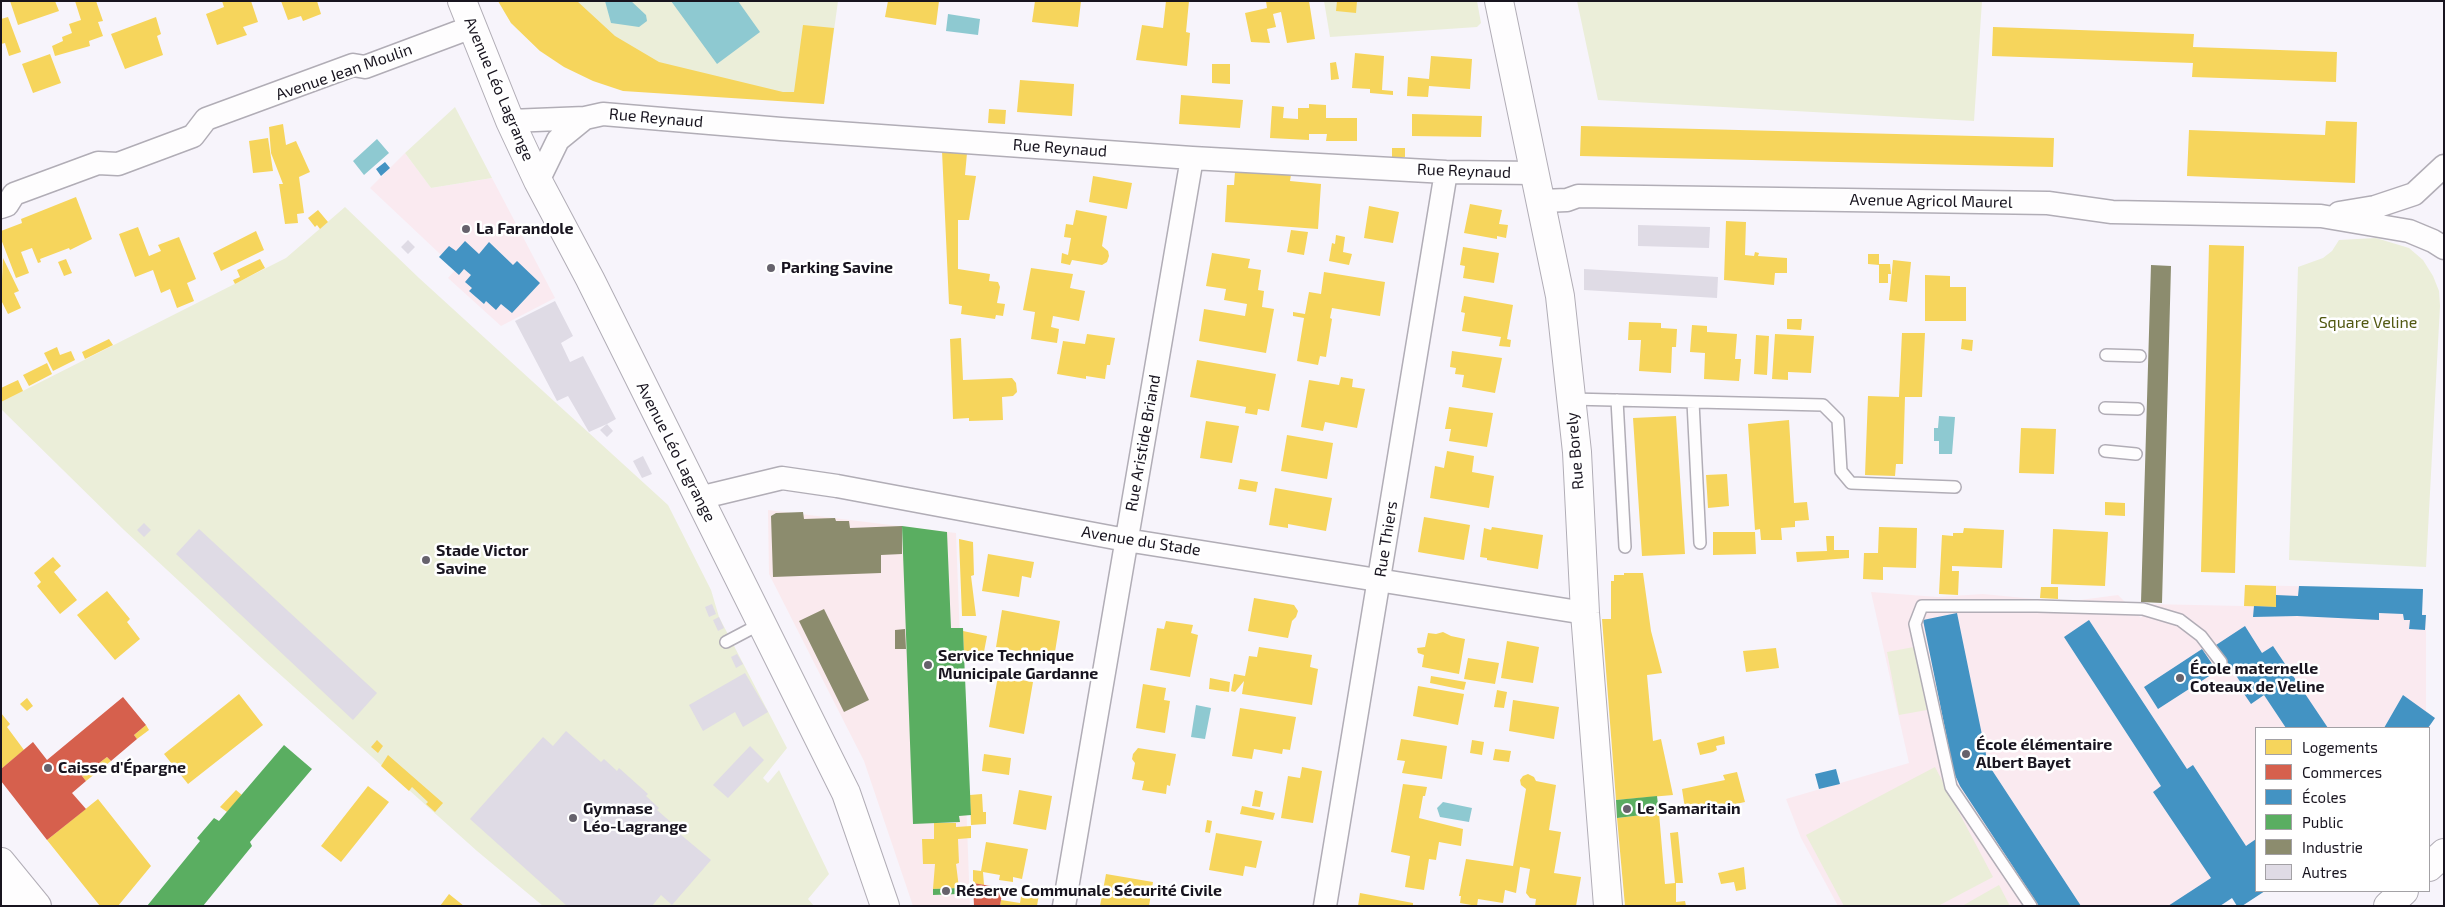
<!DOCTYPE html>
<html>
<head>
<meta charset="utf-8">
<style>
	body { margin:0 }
	#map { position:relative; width:2445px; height:907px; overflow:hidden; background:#f7f4fb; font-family:"Exo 2",sans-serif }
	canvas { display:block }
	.frame { position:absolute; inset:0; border:2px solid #18141f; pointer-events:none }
	.legend { position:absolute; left:2255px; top:727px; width:175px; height:165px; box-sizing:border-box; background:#fff; border:1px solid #a3a1a5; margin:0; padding:6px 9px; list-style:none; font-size:15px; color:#18141f }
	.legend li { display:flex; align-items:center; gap:10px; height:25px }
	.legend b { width:25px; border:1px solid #a3a1a5 }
</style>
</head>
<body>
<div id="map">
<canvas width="2445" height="907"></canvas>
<div class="frame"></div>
<ul class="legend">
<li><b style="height:14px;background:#f6d55c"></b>Logements</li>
<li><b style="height:14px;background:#d6604d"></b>Commerces</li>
<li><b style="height:14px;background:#4393c3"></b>Écoles</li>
<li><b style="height:14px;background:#5aae61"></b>Public</li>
<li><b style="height:14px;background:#8c8c6e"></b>Industrie</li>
<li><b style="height:14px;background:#dfdbe5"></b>Autres</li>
</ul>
</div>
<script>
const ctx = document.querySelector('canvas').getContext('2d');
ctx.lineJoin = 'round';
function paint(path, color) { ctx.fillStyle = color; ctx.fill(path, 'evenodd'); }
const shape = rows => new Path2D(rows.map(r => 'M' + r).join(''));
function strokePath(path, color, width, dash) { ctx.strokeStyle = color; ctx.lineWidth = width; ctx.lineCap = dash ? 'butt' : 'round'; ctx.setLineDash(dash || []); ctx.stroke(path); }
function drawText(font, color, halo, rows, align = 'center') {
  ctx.font = font + ' "Exo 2",sans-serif'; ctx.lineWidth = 5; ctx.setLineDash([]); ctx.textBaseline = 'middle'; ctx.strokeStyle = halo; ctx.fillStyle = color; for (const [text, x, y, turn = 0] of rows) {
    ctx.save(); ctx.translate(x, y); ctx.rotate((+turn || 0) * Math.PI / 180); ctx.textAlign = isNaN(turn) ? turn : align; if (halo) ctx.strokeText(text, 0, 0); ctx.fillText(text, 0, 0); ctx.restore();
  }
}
const industrial = shape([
	[768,510,956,533,970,906,913,906,864,761,769,574]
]);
const education = shape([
	[405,153,431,188,492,178,555,298,501,326,448,278,456,269,370,188],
	[2245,585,2423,589,2422,614,2426,615,2426,711,2435,718,2428,728,2256,728,2256,891,2265,891,2242,906,2232,898,2220,906,1838,906,1801,838,1786,799,1909,763,1871,592,1938,597,1983,594,2065,602,2118,595,2141,618,2146,604,2244,606]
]);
const green = shape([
	[498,1,838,1,824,104,540,51,511,23],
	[1324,1,1477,1,1481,23,1477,27,1330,37],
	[1577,1,1982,1,1974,121,1598,100],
	[455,107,492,178,431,188,405,153],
	[345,207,419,278,668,505,711,590,719,617,787,748,763,778,768,783,779,770,829,874,808,899,814,906,543,906,477,851,265,661,124,530,1,409,1,402,286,258],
	[2376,238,2409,248,2423,260,2433,276,2439,291,2440,306,2426,567,2289,560,2298,267,2323,258,2332,251,2339,240],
	[1914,647,1927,710,1899,715,1887,652],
	[1935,767,1993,877,1938,906,1844,906,1806,835],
	[1999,885,2010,906,1962,906]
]);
const water = shape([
	[605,1,631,1,646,15,647,21,639,27,611,23],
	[671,1,738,1,760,32,717,64],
	[948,14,980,19,978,35,946,31],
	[377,139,389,153,364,175,353,161],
	[1939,416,1955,417,1952,454,1939,454,1939,441,1934,441,1934,428,1938,428],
	[1196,705,1211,708,1205,739,1191,737],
	[1443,802,1472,808,1469,822,1440,817,1437,808]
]);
const homes = shape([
	[10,1,55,1,59,11,18,25],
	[75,1,96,1,103,21,98,22,103,36,89,41,90,46,55,56,52,46,63,41,62,37,72,33,69,24,81,20],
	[222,1,251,1,258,22,243,27,247,35,217,45,206,14,224,7],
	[281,1,317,1,321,14,303,21,301,16,288,20],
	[498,1,577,1,615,36,659,62,783,92,794,92,803,25,834,28,824,104,623,91,593,81,564,67,540,51,511,23],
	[888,1,939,1,936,25,885,17],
	[1035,1,1081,1,1078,27,1032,22],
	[1166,1,1189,1,1186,32,1190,33,1187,66,1136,60,1142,25,1163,28],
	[1266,1,1309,1,1315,39,1287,43,1281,12,1273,14,1276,27,1267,29,1270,43,1251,42,1245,13,1267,8],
	[1337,1,1357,1,1356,13,1336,11],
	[8,17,21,52,9,56,5,43,1,44,1,19],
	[156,17,161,34,157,36,163,55,125,69,111,34],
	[1993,27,2194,34,2193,47,2337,52,2336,82,2192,77,2193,63,1992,56],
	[1355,53,1384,56,1382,90,1393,91,1393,95,1370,93,1370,89,1352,88],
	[50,54,61,83,33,93,22,64],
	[1431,56,1472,59,1470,89,1429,86,1428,97,1407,96,1408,77,1429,79],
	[1336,62,1339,79,1331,80,1330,63],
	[1212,64,1230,64,1230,84,1212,83],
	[1020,80,1074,84,1072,116,1017,112],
	[1181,95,1243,100,1240,128,1179,124],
	[1309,104,1326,105,1326,118,1357,118,1357,141,1326,141,1327,134,1309,134,1309,140,1270,138,1272,106,1284,107,1283,118,1298,119,1298,108,1309,108],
	[989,109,1006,110,1005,124,988,123],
	[1412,114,1482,116,1481,137,1412,136],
	[2326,121,2357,122,2355,183,2187,176,2189,130,2325,135],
	[283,124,286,145,296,141,310,172,299,177,304,213,297,214,298,223,285,224,279,184,283,184,271,153,269,127],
	[1581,126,2054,138,2053,167,1580,156],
	[268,138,273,171,253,173,249,141],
	[1392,148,1405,148,1405,157,1392,157],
	[942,151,967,153,965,175,976,176,969,220,958,220,958,269,990,274,989,281,998,282,1000,287,997,303,1005,304,1003,316,996,315,995,319,961,314,962,306,949,304],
	[1235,172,1291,175,1290,181,1321,184,1318,229,1225,222,1227,185,1234,185],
	[1093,176,1132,183,1127,209,1089,202],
	[76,197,92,239,70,250,69,248,40,259,41,262,38,263,32,248,21,252,29,273,16,278,1,239,1,231,22,223,21,219],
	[1470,204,1502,210,1499,224,1508,225,1506,238,1497,236,1497,239,1464,233],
	[1369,206,1399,212,1393,243,1364,238],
	[318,210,328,222,320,229,317,225,315,227,308,218],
	[1076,210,1107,216,1102,246,1108,251,1109,256,1107,262,1102,265,1072,260,1070,265,1061,263,1062,253,1068,255,1071,238,1064,237,1066,224,1073,225],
	[1726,221,1746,222,1745,255,1754,256,1755,252,1759,253,1758,256,1787,258,1787,273,1775,273,1774,285,1724,280],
	[138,227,149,256,161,251,158,245,179,237,196,279,187,283,194,301,177,308,170,289,161,293,153,270,135,277,119,234],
	[1291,230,1308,232,1304,255,1287,252],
	[256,231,264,250,221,271,213,253],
	[1336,235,1345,237,1343,252,1352,254,1349,265,1329,261,1332,243,1335,244],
	[2209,245,2244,246,2235,573,2201,572],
	[1463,247,1499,253,1494,283,1463,278,1465,266,1460,265],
	[1212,253,1250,259,1248,268,1261,270,1258,290,1264,291,1262,307,1274,309,1266,353,1199,341,1204,309,1245,316,1247,304,1224,300,1226,289,1206,286],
	[1868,254,1879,254,1879,265,1868,264],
	[3,258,19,291,14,293,21,308,8,314,1,300],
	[66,259,72,273,64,276,58,262],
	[260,259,265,268,235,284,233,280,240,277,237,270],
	[1893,260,1911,262,1907,302,1889,300],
	[1879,264,1890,264,1891,274,1888,274,1888,283,1879,283],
	[1031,268,1073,274,1070,288,1085,291,1079,321,1053,316,1051,327,1059,329,1057,343,1031,339,1035,312,1023,310],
	[1324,272,1385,282,1380,316,1332,308,1330,318,1332,319,1326,357,1320,356,1318,365,1297,361,1304,318,1293,316,1293,312,1305,314,1309,292,1321,294],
	[1925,275,1950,276,1950,287,1966,287,1966,321,1925,321],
	[1464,296,1513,305,1507,339,1511,340,1510,347,1499,346,1501,337,1462,331,1465,313,1461,312],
	[1787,319,1802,319,1801,330,1787,329],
	[1629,322,1661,323,1661,328,1677,329,1676,347,1672,347,1671,373,1639,371,1641,340,1628,340],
	[1692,325,1707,326,1707,332,1737,334,1735,359,1741,359,1739,381,1704,379,1705,353,1690,352],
	[1902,333,1925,333,1922,397,1905,397,1903,464,1896,464,1895,476,1865,475,1868,396,1899,397],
	[1087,334,1115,338,1110,365,1107,365,1105,379,1086,376,1086,379,1057,374,1063,341,1085,344],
	[1775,334,1814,336,1811,373,1788,372,1788,380,1772,379],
	[1756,335,1769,336,1767,375,1754,374],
	[961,338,963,380,1012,378,1016,383,1017,392,1013,396,1002,397,1003,420,969,421,969,418,953,419,950,339],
	[109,339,113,345,85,359,82,352],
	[1962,339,1973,340,1972,351,1961,349],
	[57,347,60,355,71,351,75,360,53,371,44,353],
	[1452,351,1502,358,1495,393,1462,387,1464,375,1455,374,1456,368,1450,367],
	[1197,360,1276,374,1269,411,1258,409,1257,415,1245,413,1246,407,1190,397],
	[47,363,52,374,29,386,23,375],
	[1341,377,1353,379,1352,387,1365,389,1357,428,1325,422,1323,431,1301,427,1309,380,1339,385],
	[18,380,23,391,1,402,1,388],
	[1449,407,1493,413,1487,447,1449,441,1451,429,1445,429],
	[1676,416,1685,554,1642,556,1633,418],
	[1789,420,1794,503,1807,502,1809,520,1795,521,1795,527,1781,528,1782,540,1761,540,1760,529,1755,530,1748,424],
	[1206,421,1239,426,1232,463,1200,458],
	[2021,428,2056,429,2054,474,2019,473],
	[1287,435,1333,443,1327,479,1281,471],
	[1447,451,1474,456,1472,472,1494,476,1489,508,1430,498,1435,466,1444,468],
	[1727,474,1729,506,1708,508,1706,475],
	[1240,479,1258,482,1256,492,1238,489],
	[1275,488,1332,498,1326,531,1288,524,1288,528,1269,525],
	[2105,502,2125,503,2125,516,2105,515],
	[1424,517,1470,525,1464,560,1418,552],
	[1492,527,1543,535,1538,569,1487,560,1487,558,1480,557,1484,528,1491,530],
	[1879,527,1917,528,1916,568,1883,567,1883,580,1863,579,1864,553,1878,553],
	[1964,528,2004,530,2002,568,1952,566,1952,571,1959,571,1958,595,1939,594,1942,535,1953,536,1953,533,1963,533],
	[2053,529,2108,532,2105,586,2051,584],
	[1713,532,1755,532,1756,554,1713,555],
	[1826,536,1834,536,1834,550,1849,550,1849,558,1797,562,1796,552,1827,551],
	[959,539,973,542,974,575,971,576,976,616,962,616],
	[988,554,1034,562,1031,578,1022,576,1019,597,982,591],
	[53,557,61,566,54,572,77,600,60,614,37,586,41,582,34,573],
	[1624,573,1643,573,1651,631,1662,673,1647,675,1653,741,1661,739,1673,795,1616,800,1602,619,1611,619,1611,581,1614,581,1614,575,1624,575],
	[2245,585,2276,586,2276,607,2244,606],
	[2041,587,2058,587,2058,599,2040,598],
	[107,591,130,619,127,622,140,639,115,660,77,615],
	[1254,598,1294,605,1298,611,1296,617,1292,621,1288,638,1248,631],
	[1002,610,1060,621,1054,658,996,647],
	[1166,621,1193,625,1191,633,1198,635,1190,677,1150,670,1157,628,1164,629],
	[963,631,987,636,983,657,964,654],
	[1443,632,1451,636,1465,639,1459,674,1422,667,1424,655,1418,653,1417,648,1425,647,1428,633,1436,634],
	[1507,641,1539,647,1533,683,1501,678],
	[1259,647,1312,655,1310,667,1318,669,1312,705,1242,694,1244,681,1235,692,1231,691,1234,674,1245,676,1249,656,1257,657],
	[1776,648,1779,668,1746,672,1743,651],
	[1468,658,1499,663,1495,684,1464,679],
	[998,676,1033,682,1024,734,989,727],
	[1431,676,1466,682,1464,690,1430,683],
	[1210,678,1230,682,1229,692,1209,689],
	[1143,684,1166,688,1164,700,1170,701,1165,733,1136,728],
	[1418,686,1464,694,1458,725,1413,716],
	[1497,690,1507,692,1504,708,1494,707],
	[239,694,263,725,188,784,164,754],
	[27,698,33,706,27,711,20,704],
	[1513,700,1559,707,1554,739,1509,731],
	[1240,708,1296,717,1290,750,1283,749,1282,754,1254,749,1252,759,1232,756],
	[1,713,10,724,7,727,24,750,1,769],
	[146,725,149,730,137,739,134,735],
	[1724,736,1725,744,1716,746,1717,750,1713,752,1700,755,1697,743],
	[1401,739,1447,746,1442,779,1402,773,1405,761,1397,760],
	[377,740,383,746,378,753,371,747],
	[1472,740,1484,742,1482,755,1470,753],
	[1138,748,1176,754,1170,786,1167,785,1166,794,1142,790,1144,781,1132,779,1135,763,1132,759,1133,754],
	[1495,749,1511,751,1509,762,1493,760],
	[984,754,1011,758,1009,775,982,771],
	[388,755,443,803,435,812,426,804,428,802,412,787,409,791,381,766],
	[107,757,111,761,86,781,82,776],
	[1302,767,1322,771,1313,823,1281,818,1288,776,1300,778],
	[1737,772,1745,802,1686,815,1682,789,1725,780,1723,775],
	[1528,774,1534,777,1536,781,1556,785,1549,830,1561,832,1554,873,1581,877,1576,906,1535,906,1536,899,1530,898,1526,893,1530,869,1520,867,1516,893,1505,890,1503,903,1478,899,1477,906,1460,903,1461,896,1459,896,1466,859,1513,866,1526,789,1521,785,1520,780,1523,776],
	[1403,784,1427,787,1425,796,1423,796,1419,818,1463,829,1461,846,1439,842,1436,860,1429,859,1424,890,1405,887,1410,856,1391,852],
	[368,786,389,802,341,862,321,846],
	[236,790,242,795,227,812,220,807],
	[1019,790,1052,796,1046,830,1013,824],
	[1255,790,1263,792,1260,807,1252,806],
	[982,794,983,812,986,812,986,824,971,825,970,795],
	[98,799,151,866,118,906,100,906,47,840],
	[1242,806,1275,813,1273,820,1240,814],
	[1659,813,1665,884,1675,883,1670,833,1678,832,1683,883,1676,883,1676,902,1685,901,1686,906,1625,906,1617,818],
	[1207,820,1212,821,1210,833,1205,832],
	[934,823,956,823,956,827,971,826,971,838,958,839,959,863,956,864,959,888,933,889,935,864,923,864,922,839,934,839],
	[1216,833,1262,841,1256,868,1245,866,1243,876,1209,870],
	[986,842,1028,849,1022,879,1013,877,1013,882,999,880,1000,875,983,872,984,885,973,883,973,870,981,871],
	[1744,867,1746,889,1736,891,1734,882,1721,884,1718,873],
	[1106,874,1153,882,1149,906,1100,906],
	[1022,891,1039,894,1037,906,1000,906,1001,900,1020,903],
	[1360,893,1413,903,1413,906,1358,906],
	[449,894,464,906,440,906]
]);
const shops = shape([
	[123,697,146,725,134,735,137,739,111,761,107,757,82,776,86,781,72,793,86,809,47,840,1,781,1,769,33,742,47,760],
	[973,883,1003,888,1000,906,974,906]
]);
const schools = shape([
	[385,162,390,168,381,176,376,169],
	[465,241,479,254,489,242,513,265,517,261,540,283,512,313,501,304,496,310,486,301,484,304,469,291,472,288,465,282,471,275,464,269,459,275,439,257,449,246,456,251],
	[2299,586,2423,589,2422,615,2426,615,2425,630,2409,629,2410,620,2404,620,2403,614,2379,613,2379,620,2297,616,2253,617,2254,606,2276,607,2276,595,2298,596],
	[1957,613,1988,764,2081,906,2039,906,1960,786,1954,773,1923,620],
	[2089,620,2187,769,2193,765,2246,846,2256,839,2256,891,2265,891,2242,906,2237,906,2232,898,2220,906,2168,906,2211,878,2153,792,2161,786,2064,637],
	[2245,626,2262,653,2273,646,2328,728,2286,728,2264,695,2251,704,2238,685,2241,683,2216,645],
	[2202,649,2217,671,2158,709,2144,687],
	[2403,695,2435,718,2428,728,2384,728],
	[1836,769,1840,784,1819,789,1815,774]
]);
const public = shape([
	[902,526,947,532,951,628,963,628,964,654,971,815,959,816,960,822,913,824],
	[284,745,312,769,250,842,252,846,203,906,147,906,200,841,197,838,214,818,219,821],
	[1657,796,1659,813,1617,818,1616,800],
	[959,888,958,894,933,895,933,889]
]);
const industry = shape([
	[2151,265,2171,266,2162,603,2141,602],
	[803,512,804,519,835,518,836,521,849,521,850,528,902,526,902,554,881,555,881,573,773,577,771,516,776,513],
	[824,609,869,700,844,712,799,621],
	[905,629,906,649,895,649,895,630]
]);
const building = shape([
	[1638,225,1710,227,1709,248,1638,246],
	[408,240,415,247,408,254,401,247],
	[1584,269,1718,277,1717,298,1584,290],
	[555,301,573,336,561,343,570,362,583,356,616,419,607,424,613,431,607,437,600,430,607,424,589,432,568,396,557,401,515,321],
	[643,456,652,474,642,478,633,461],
	[144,523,151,530,144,537,137,530],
	[199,529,377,693,353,720,176,554],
	[712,604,716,614,709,617,705,607],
	[719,617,724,628,718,631,713,620],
	[737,654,743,664,736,668,731,657],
	[745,673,768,712,743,727,735,712,703,731,689,705],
	[566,731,601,762,604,759,617,771,619,768,648,794,646,796,659,808,657,810,673,824,674,829,711,860,672,905,661,895,652,906,567,906,470,819,543,737,553,746],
	[750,746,764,760,728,798,713,785]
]);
const service = shape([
	[2106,355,2140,356],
	[1571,399,1823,405,1838,420,1841,471,1851,483,1955,487],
	[1617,400,1625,547],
	[1693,402,1700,543],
	[2105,408,2138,409],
	[2105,451,2136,454],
	[726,642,762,623],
	[2031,906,1951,787,1915,624,1922,606,2037,606,2143,609,2180,620,2201,636,2221,662]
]);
const minor = shape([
	[510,121,585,118,603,114,781,129,1192,158,1446,172,1536,173],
	[538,181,558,140,585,118],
	[1542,201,1567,200,1578,196,2048,203,2112,212,2321,216,2409,231,2433,241,2444,248],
	[1,207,7,205,14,194,98,163,118,164,193,136,206,119,353,65,365,67,472,27],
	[2339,213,2375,207,2414,194,2444,166],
	[699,498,782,478,837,486,1126,540,1585,613],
	[1064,906,1192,158],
	[1325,906,1446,172]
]);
const tertiary = shape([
	[462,1,510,121,538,181,590,279,846,793,885,906],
	[2429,867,2444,853],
	[2388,906,2404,891]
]);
const secondary = shape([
	[1499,1,1560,296,1577,452,1585,613,1608,906],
	[1,862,37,906],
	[1,894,11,906]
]);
const markers = [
	[466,229,5,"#66626c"],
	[771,268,5,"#66626c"],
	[426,560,5,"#66626c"],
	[928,665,5,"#66626c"],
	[2180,678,5,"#66626c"],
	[1966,754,5,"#66626c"],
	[48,768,5,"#66626c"],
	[1627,809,5,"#66626c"],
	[573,818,5,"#66626c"],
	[946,891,5,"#66626c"]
];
const streetNames = [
	["Avenue Jean Moulin",344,72,-19],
	["Avenue Léo Lagrange",499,89,67],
	["Rue Reynaud",656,118,5],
	["Rue Reynaud",1060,148,4],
	["Rue Reynaud",1464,171,2],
	["Avenue Agricol Maurel",1931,201,1],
	["Rue Aristide Briand",1143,443,-80],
	["Rue Borely",1575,451,-95],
	["Avenue Léo Lagrange",676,452,63],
	["Rue Thiers",1386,539,-81],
	["Avenue du Stade",1141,541,9]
];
const poiNames = [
	["La Farandole",476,229],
	["Parking Savine",781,268],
	["Stade Victor",436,551],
	["Savine",436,569],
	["Service Technique",938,656],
	["Municipale Gardanne",938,674],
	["École maternelle",2190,669],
	["Coteaux de Veline",2190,687],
	["École élémentaire",1976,745],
	["Albert Bayet",1976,763],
	["Caisse d'Épargne",58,768],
	["Gymnase",583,809],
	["Léo-Lagrange",583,827],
	["Le Samaritain",1637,809],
	["Réserve Communale Sécurité Civile",956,891]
];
const parkNames = [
	["Square Veline",2368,323]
];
paint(industrial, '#faeaee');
paint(education, '#faeaf0');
paint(green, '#ebeed9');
paint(water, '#8ec9d1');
paint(homes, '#f6d55c');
paint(shops, '#d6604d');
paint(schools, '#4393c3');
paint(public, '#5aae61');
paint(industry, '#8c8c6e');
paint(building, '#dfdbe5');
strokePath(service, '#b1adb6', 14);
strokePath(minor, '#b1adb6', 25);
strokePath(tertiary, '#b1adb6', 30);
strokePath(secondary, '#b1adb6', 30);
strokePath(service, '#fefdfe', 11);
strokePath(minor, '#fefdfe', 22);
strokePath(tertiary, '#fefdfe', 28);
strokePath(secondary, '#fefdfe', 28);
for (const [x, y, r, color] of markers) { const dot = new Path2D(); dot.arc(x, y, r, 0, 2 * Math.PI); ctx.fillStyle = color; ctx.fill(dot); strokePath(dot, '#fff', 2); }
drawText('16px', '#18141f', '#fff', streetNames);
drawText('bold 16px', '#18141f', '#fff', poiNames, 'left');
drawText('16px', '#525912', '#fff', parkNames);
</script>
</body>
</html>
